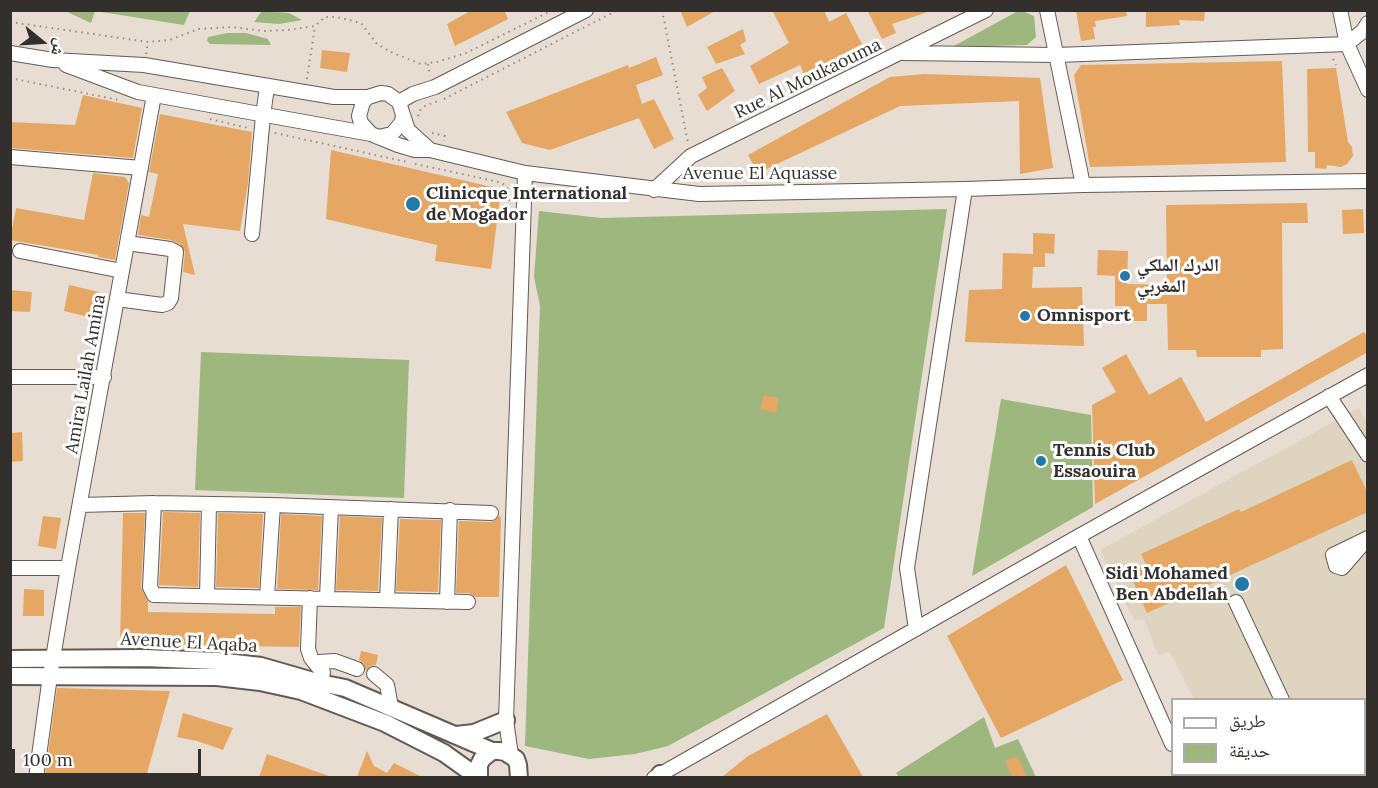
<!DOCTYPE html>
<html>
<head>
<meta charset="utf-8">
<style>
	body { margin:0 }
	#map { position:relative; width:1378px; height:788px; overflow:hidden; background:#e7ddd3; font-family:Lora,"Noto Naskh Arabic",serif }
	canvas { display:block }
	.frame { position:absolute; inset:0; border:12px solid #332f2c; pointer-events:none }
	.legend { position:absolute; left:1171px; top:698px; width:195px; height:78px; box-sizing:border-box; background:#fff; border:2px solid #adacab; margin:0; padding:8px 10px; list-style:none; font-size:18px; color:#332f2c }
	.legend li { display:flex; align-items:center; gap:12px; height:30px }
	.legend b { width:30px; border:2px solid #adacab }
	.north { position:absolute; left:12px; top:12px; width:60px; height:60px; -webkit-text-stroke:4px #fff; paint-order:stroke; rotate:108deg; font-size:16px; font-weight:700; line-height:24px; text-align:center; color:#332f2c }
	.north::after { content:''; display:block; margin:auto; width:21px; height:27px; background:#332f2c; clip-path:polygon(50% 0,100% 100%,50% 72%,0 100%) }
	.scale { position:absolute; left:12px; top:749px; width:189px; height:27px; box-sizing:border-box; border:3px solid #332f2c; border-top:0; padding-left:8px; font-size:18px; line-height:21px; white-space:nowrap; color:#332f2c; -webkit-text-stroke:4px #fff; paint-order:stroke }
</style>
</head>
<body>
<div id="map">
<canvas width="1378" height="788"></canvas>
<div class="frame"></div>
<ul class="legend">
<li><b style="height:8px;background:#fff"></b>طريق</li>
<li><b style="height:16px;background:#9db77e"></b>حديقة</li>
</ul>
<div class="north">ش</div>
<div class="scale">100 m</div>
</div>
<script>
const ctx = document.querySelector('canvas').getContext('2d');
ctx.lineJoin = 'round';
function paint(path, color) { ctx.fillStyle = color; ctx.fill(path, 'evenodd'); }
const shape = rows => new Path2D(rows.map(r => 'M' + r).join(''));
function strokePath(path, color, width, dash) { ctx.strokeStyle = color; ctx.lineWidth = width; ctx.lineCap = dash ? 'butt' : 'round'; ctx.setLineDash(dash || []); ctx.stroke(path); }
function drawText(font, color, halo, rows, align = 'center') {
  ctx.font = font + ' Lora,"Noto Naskh Arabic",serif'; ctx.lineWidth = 6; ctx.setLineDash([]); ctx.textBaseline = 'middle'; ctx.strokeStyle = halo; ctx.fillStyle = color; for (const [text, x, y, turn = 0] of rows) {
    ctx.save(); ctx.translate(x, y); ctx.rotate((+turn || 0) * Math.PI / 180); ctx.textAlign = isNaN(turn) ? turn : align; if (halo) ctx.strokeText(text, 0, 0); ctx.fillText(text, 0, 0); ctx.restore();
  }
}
const medical = shape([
	[1359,408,1368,424,1367,777,1232,777,1230,775,1364,774,1364,700,1194,699,1170,652,1158,655,1144,619,1134,620,1100,550]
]);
const green = shape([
	[1020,10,1034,16,1036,37,1027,45,952,47],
	[65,11,190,11,184,25,95,11,91,23],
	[262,11,289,13,302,20,279,24,254,22],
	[227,33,246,33,268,39,271,45,210,44,207,41,208,37],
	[947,209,884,628,668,746,635,754,589,759,525,746,540,306,534,277,539,211,601,218],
	[201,352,409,360,404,498,195,490],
	[1001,399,1091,415,1093,507,972,576],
	[984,717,995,748,1018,739,1036,777,900,778,896,773]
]);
const building = shape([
	[472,10,504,10,508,19,455,46,447,24],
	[680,10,717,10,687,27],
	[772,10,824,10,829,22,846,13,862,44,804,74,800,65,759,84,750,66,789,43],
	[867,10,927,10,928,12,892,24,896,33,882,39],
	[1076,10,1126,10,1127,16,1095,21,1096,27,1093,27,1095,39,1081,41],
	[1146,10,1205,10,1204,21,1179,20,1180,25,1146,27],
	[743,29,746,41,740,45,745,54,716,64,707,47],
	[322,50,350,53,347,72,320,68],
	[656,57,663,75,636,85,642,104,654,99,674,139,654,149,639,118,550,150,522,143,506,112,628,65,629,68],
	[1282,61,1286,162,1090,167,1074,75,1081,65],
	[722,68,735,91,707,111,698,95,707,88,702,77],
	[1336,68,1348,142,1352,147,1353,156,1347,164,1341,167,1327,165,1326,169,1315,168,1315,152,1308,152,1307,69],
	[925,74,1040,78,1053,168,1020,174,1019,101,900,106,758,173,748,155,890,77],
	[83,95,142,108,133,158,10,148,10,122,75,125],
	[160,114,252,132,248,183,240,231,183,224,195,275,183,272,185,252,180,244,171,240,138,235,141,215,149,217,158,174,149,172],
	[331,150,501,189,491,269,435,261,437,245,326,219],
	[93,173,125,177,129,183,115,260,98,257,98,255,10,240,16,208,84,220],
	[1307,203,1308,223,1282,223,1283,349,1261,350,1261,357,1197,357,1196,350,1168,350,1167,304,1147,304,1147,321,1125,321,1125,306,1115,306,1115,276,1097,275,1098,250,1128,251,1127,284,1167,285,1166,205],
	[1363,209,1364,233,1343,234,1342,210],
	[1033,233,1055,234,1054,254,1045,253,1045,267,1033,267,1032,288,1082,287,1084,346,965,342,969,290,1002,289,1003,253,1033,254],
	[69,285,99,292,93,318,64,311],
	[10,290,32,292,30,312,10,311],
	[1364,332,1368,337,1368,352,1095,504,1092,405,1116,392,1102,368,1126,354,1149,395,1181,377,1206,422],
	[764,395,779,398,776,413,760,409],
	[22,432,23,461,10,462,10,433],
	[1352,460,1368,494,1368,512,1147,613,1129,573,1146,565,1141,554,1239,509,1241,512],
	[163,512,200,513,198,587,159,585],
	[123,513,145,513,141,587,148,601,148,612,275,614,275,607,301,607,299,647,120,644],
	[218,513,263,514,259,588,216,587],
	[281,514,322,516,318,590,277,589],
	[43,516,61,518,56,549,38,546],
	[340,516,382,518,378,591,336,590],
	[499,516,501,517,499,597,475,597,469,593,456,593,459,521,491,522],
	[400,519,441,520,438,592,396,591],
	[1066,565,1123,680,1001,738,947,636],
	[24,589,44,590,44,616,23,616],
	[361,651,378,655,376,665,370,666,366,671,364,664,359,660],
	[57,688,170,691,146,777,45,777],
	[183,713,233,728,223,750,197,741,177,737],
	[827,714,863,777,722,777,748,756],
	[367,751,374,766,387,773,394,763,422,777,357,777],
	[267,754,329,776,329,777,259,777],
	[1017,756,1027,777,1012,777,1005,761]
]);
const path = shape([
	[662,10,688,143],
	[10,22,148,42,169,40,199,29,232,27,263,31,288,30,315,26,325,17,337,17,361,23,377,44,393,53,421,64,437,62,466,53,553,10],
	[146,54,148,42],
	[1333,59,1336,65],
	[428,64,430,76],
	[10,78,119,100],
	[307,79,315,26],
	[444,99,618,10],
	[418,116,419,111,425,106,438,101],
	[210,119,248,128],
	[275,133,407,162],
	[432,133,445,136,444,141],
	[415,164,499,182,505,185,508,189,509,200,512,200]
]);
const minor = shape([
	[1047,10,1083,185],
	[1340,10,1347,44,1368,90],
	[10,53,53,60,144,65,334,97,368,97],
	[903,53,1057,55,1347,44,1363,31,1368,23],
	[66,65,138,92,371,134],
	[399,102,413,94,435,87,586,10],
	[403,115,408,130,430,150],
	[378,137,392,134,402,122,403,115,399,102,388,94,381,93,368,97,363,102,359,116,361,123,371,134,398,145,415,150,430,150,525,173,699,194,965,189,1083,185,1368,181],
	[10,157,141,168],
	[654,190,691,156,986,10],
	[252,234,263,116,267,87],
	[20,251,122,271],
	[117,299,162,305,168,303,171,298,176,252,170,249,127,243],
	[10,377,104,377],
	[1329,396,1368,455],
	[154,503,150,587,154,595,468,602],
	[80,505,154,503,273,505,491,513],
	[1079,536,1172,744],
	[1368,538,1342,568,1336,566,1333,555,1368,538],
	[10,568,68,568],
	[207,596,209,504],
	[267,597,273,505],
	[310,598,308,649,311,658,323,673,320,683],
	[327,598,331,507],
	[387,600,391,509],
	[447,602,450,510],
	[1236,602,1282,700],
	[916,629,907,568,965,189],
	[323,673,319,662,335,661,357,669],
	[374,674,387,685,391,707],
	[511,755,506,720,525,173],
	[1186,774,1187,778],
	[1285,774,1287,778],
	[36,778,50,676,68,568,154,95],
	[654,778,1079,536,1368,375]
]);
const major = shape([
	[10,659,144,658,217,661,261,666,320,683,345,688,492,751],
	[10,676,217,677,260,682,301,691,385,723,444,753,479,778],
	[456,735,474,733,506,720],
	[479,778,479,765,482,759,492,751,499,751,505,752,516,759,518,765,519,778],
	[659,778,660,774]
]);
const markers = [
	[413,204,8,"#2579a9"],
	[1125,276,6,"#2579a9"],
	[1025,316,6,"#2579a9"],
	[1041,461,6,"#2579a9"],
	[1242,584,8,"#2579a9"]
];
const streetNames = [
	["Rue Al Moukaouma",808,79,-26],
	["Avenue El Aquasse",760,174],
	["Amira Lailah Amina",86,374,-80],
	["Avenue El Aqaba",189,643,3]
];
const poiNames = [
	["Clinicque International",426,194],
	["de Mogador",426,215],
	["الدرك الملكي",1137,266],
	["المغربي",1137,287],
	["Omnisport",1037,316],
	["Tennis Club",1053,451],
	["Essaouira",1053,472],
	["Sidi Mohamed",1228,574,"right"],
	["Ben Abdellah",1228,595,"right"]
];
paint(medical, '#dfd4bf');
paint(green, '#9db77e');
paint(building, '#e5a763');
strokePath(minor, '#635b53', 16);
strokePath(major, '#635b53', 20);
strokePath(path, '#948d86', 2, [1.5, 4.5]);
strokePath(minor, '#fff', 14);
strokePath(major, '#fff', 16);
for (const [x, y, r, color] of markers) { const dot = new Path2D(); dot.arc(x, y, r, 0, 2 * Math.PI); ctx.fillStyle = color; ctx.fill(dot); strokePath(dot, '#fff', 2); }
drawText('18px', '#332f2c', '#fff', streetNames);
drawText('bold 18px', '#332f2c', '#fff', poiNames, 'left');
</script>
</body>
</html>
